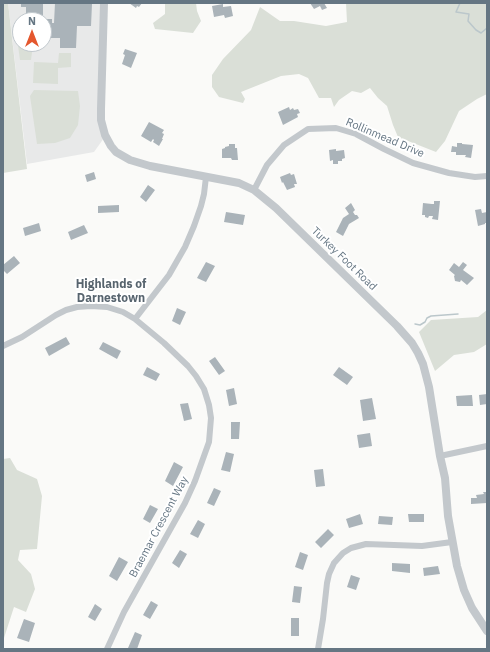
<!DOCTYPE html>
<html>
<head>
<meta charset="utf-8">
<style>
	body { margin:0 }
	#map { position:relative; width:490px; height:652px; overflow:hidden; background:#fafaf8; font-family:"IBM Plex Sans",sans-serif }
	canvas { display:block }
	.frame { position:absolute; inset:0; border:4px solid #657683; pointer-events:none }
	.north { position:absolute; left:12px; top:12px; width:40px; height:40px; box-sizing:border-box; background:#fff; border:1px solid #c1c8cd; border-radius:50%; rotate:0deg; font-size:11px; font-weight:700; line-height:16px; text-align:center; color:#657683 }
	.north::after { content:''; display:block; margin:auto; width:14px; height:18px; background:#e4572e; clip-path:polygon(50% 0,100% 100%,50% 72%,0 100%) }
</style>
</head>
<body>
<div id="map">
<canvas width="490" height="652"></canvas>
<div class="frame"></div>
<div class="north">N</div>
</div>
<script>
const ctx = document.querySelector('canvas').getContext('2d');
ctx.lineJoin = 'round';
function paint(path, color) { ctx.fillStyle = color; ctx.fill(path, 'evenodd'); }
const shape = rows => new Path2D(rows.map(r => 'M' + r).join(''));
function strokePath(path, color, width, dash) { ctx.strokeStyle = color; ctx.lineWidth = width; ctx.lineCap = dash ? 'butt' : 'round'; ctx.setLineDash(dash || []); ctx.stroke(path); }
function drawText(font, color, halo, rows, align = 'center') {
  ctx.font = font + ' "IBM Plex Sans",sans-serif'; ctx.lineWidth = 4; ctx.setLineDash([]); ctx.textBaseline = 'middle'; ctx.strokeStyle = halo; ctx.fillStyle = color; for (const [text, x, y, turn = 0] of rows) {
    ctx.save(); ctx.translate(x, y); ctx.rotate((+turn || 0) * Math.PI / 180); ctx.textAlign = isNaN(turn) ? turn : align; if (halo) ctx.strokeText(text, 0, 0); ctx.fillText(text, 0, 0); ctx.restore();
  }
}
const built = shape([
	[8,3,101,3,104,138,94,152,27,164],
	[20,20,44,20,44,44,20,44]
]);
const green = shape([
	[3,3,8,3,27,169,3,173],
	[165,3,196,3,197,11,201,21,193,33,155,29,153,23,165,14],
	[346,3,487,3,487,94,477,99,459,111,445,141,436,152,398,137,393,125,387,106,378,98,370,88,361,93,352,91,339,100,334,107,331,98,319,98,308,78,299,74,281,76,241,92,245,99,243,103,219,97,212,87,212,75,223,59,251,30,260,7,280,21,294,21,326,26,347,22],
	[17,38,20,38,20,44,33,44,31,60,20,60],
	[59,53,71,53,71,67,58,68,58,84,33,83,34,62,58,63],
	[34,90,78,91,80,106,78,125,70,138,55,143,37,144,30,96],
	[487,310,487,344,474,352,454,355,435,371,419,332,431,320,478,317],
	[10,458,17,470,37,479,42,496,37,549,20,550,18,560,31,574,35,589,26,612,14,607,4,638,3,638,3,459]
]);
const stream = shape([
	[460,3,456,12,469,14,468,21,476,30,481,33,487,28],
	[415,324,420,325,425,322,427,318,431,316,458,314]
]);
const building = shape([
	[21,3,43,3,43,20,26,20,26,7,21,7],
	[55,3,75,3,75,4,92,4,91,26,77,26,76,48,60,48,60,38,44,38,44,19,52,19,52,23,54,23],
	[129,3,142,3,139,7,137,6,136,8],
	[310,3,324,3,327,8,322,10,320,6,314,9],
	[223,4,223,7,231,6,233,16,225,18,224,15,214,17,212,6],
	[125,49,137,53,131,68,122,64,125,55,123,54],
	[289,107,290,110,293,108,294,110,298,109,300,113,297,114,298,117,283,125,278,112],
	[149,122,164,130,162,133,164,134,162,139,163,139,159,146,153,142,154,140,153,139,151,142,141,136],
	[457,143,462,143,462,144,473,145,471,158,465,157,466,155,456,155,456,152,451,152,452,146,457,147],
	[229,144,235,144,235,148,237,148,238,160,232,160,231,158,222,158,222,149,225,148,225,147,229,146],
	[336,149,336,151,344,150,345,158,342,159,342,161,338,161,338,164,333,164,333,160,330,161,329,150],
	[94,172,96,179,87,182,85,175],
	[290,173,291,175,294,174,297,184,294,184,295,187,287,190,283,182,282,183,280,177],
	[148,185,155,190,146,202,140,197],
	[434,201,440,201,438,220,432,219,433,216,429,216,428,218,425,217,425,215,422,215,423,203,432,204,434,204],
	[351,203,355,210,353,212,355,215,357,215,359,218,349,224,343,236,336,232,343,218,349,214,345,208],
	[119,205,119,212,98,213,98,206],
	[481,209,482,213,487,212,487,223,485,223,485,224,478,226,475,210],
	[226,212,245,215,243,225,224,222],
	[39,223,41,231,25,236,23,228],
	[84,225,88,233,71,240,68,232],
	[14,256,20,263,7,274,3,270,3,265],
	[206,262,215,266,206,282,197,278],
	[463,262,467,265,463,270,474,278,467,285,461,280,460,282,455,281,454,276,455,275,449,270,454,263,459,267],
	[177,308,186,312,180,325,172,321],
	[66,337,70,344,49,356,45,348],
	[103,342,121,351,117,359,99,349],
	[215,357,225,371,219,375,209,361],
	[147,367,160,374,156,381,143,375],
	[339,367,353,377,347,385,333,375],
	[234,388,237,404,229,406,226,390],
	[487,394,487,404,480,405,479,395],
	[472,395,473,406,457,406,456,396],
	[372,398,376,419,363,421,360,400],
	[188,403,192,419,184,421,180,404],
	[231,422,240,422,239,439,231,439],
	[370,433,372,446,359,448,357,435],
	[226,452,234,454,230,472,221,470],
	[174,462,183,467,173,486,165,481],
	[323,469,325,486,316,487,314,470],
	[214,488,221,491,214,506,207,503],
	[483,492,487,492,487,503,471,504,471,498,477,498,476,495,484,494],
	[150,505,158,509,150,523,143,519],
	[360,514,363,524,349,528,346,519],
	[408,514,424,514,424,522,409,522],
	[379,516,393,517,392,525,378,524],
	[198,520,205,524,198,538,190,534],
	[328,529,334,535,321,548,315,542],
	[180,550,187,554,179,568,172,563],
	[300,552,308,555,303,570,295,567],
	[119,557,128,562,117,581,109,576],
	[392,563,410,564,410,573,392,571],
	[438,566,440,574,424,576,423,568],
	[351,575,360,578,356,590,347,587],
	[294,586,302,587,300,603,292,602],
	[151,601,158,605,150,619,143,615],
	[95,604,102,609,95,621,88,617],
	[291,618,299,618,299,636,291,636],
	[24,619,35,623,29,642,17,638],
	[135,632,142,635,137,649,131,649,128,648]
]);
const minor = shape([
	[254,190,267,165,284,145,308,129,336,128,356,134,384,149,413,163,449,173,475,177,487,176],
	[135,319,169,275,185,247,194,226,201,206,204,194,206,177],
	[3,346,22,337,56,315,66,310,77,307,91,306,107,307,123,312,135,319,164,343,188,366,196,376,204,389,209,405,211,418,209,442,195,481,185,503,124,612,107,649],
	[440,456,487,446],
	[318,649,323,619,327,583,329,574,334,563,343,553,351,548,366,544,422,546,452,542]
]);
const tertiary = shape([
	[104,3,101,109,101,120,105,135,111,146,116,152,130,160,150,166,239,183,254,190,276,208,397,326,412,343,418,353,423,364,429,387,440,456,445,478,448,516,457,566,464,590,472,608,487,631]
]);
const streetNames = [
	["Rollinmead Drive",385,138,23],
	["Turkey Foot Road",344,259,44],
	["Braemar Crescent Way",159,527,-62]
];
const neighbourhoodNames = [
	["Highlands of",111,285],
	["Darnestown",111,299]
];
paint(built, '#e8e9e9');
paint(green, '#dadfd7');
strokePath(stream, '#bbc7cb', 1.5);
paint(building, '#aab3b9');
strokePath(minor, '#c3c8cc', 6);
strokePath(tertiary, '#c3c8cc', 8);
drawText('11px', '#657683', '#fff', streetNames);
drawText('bold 12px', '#57646e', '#fff', neighbourhoodNames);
</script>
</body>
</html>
